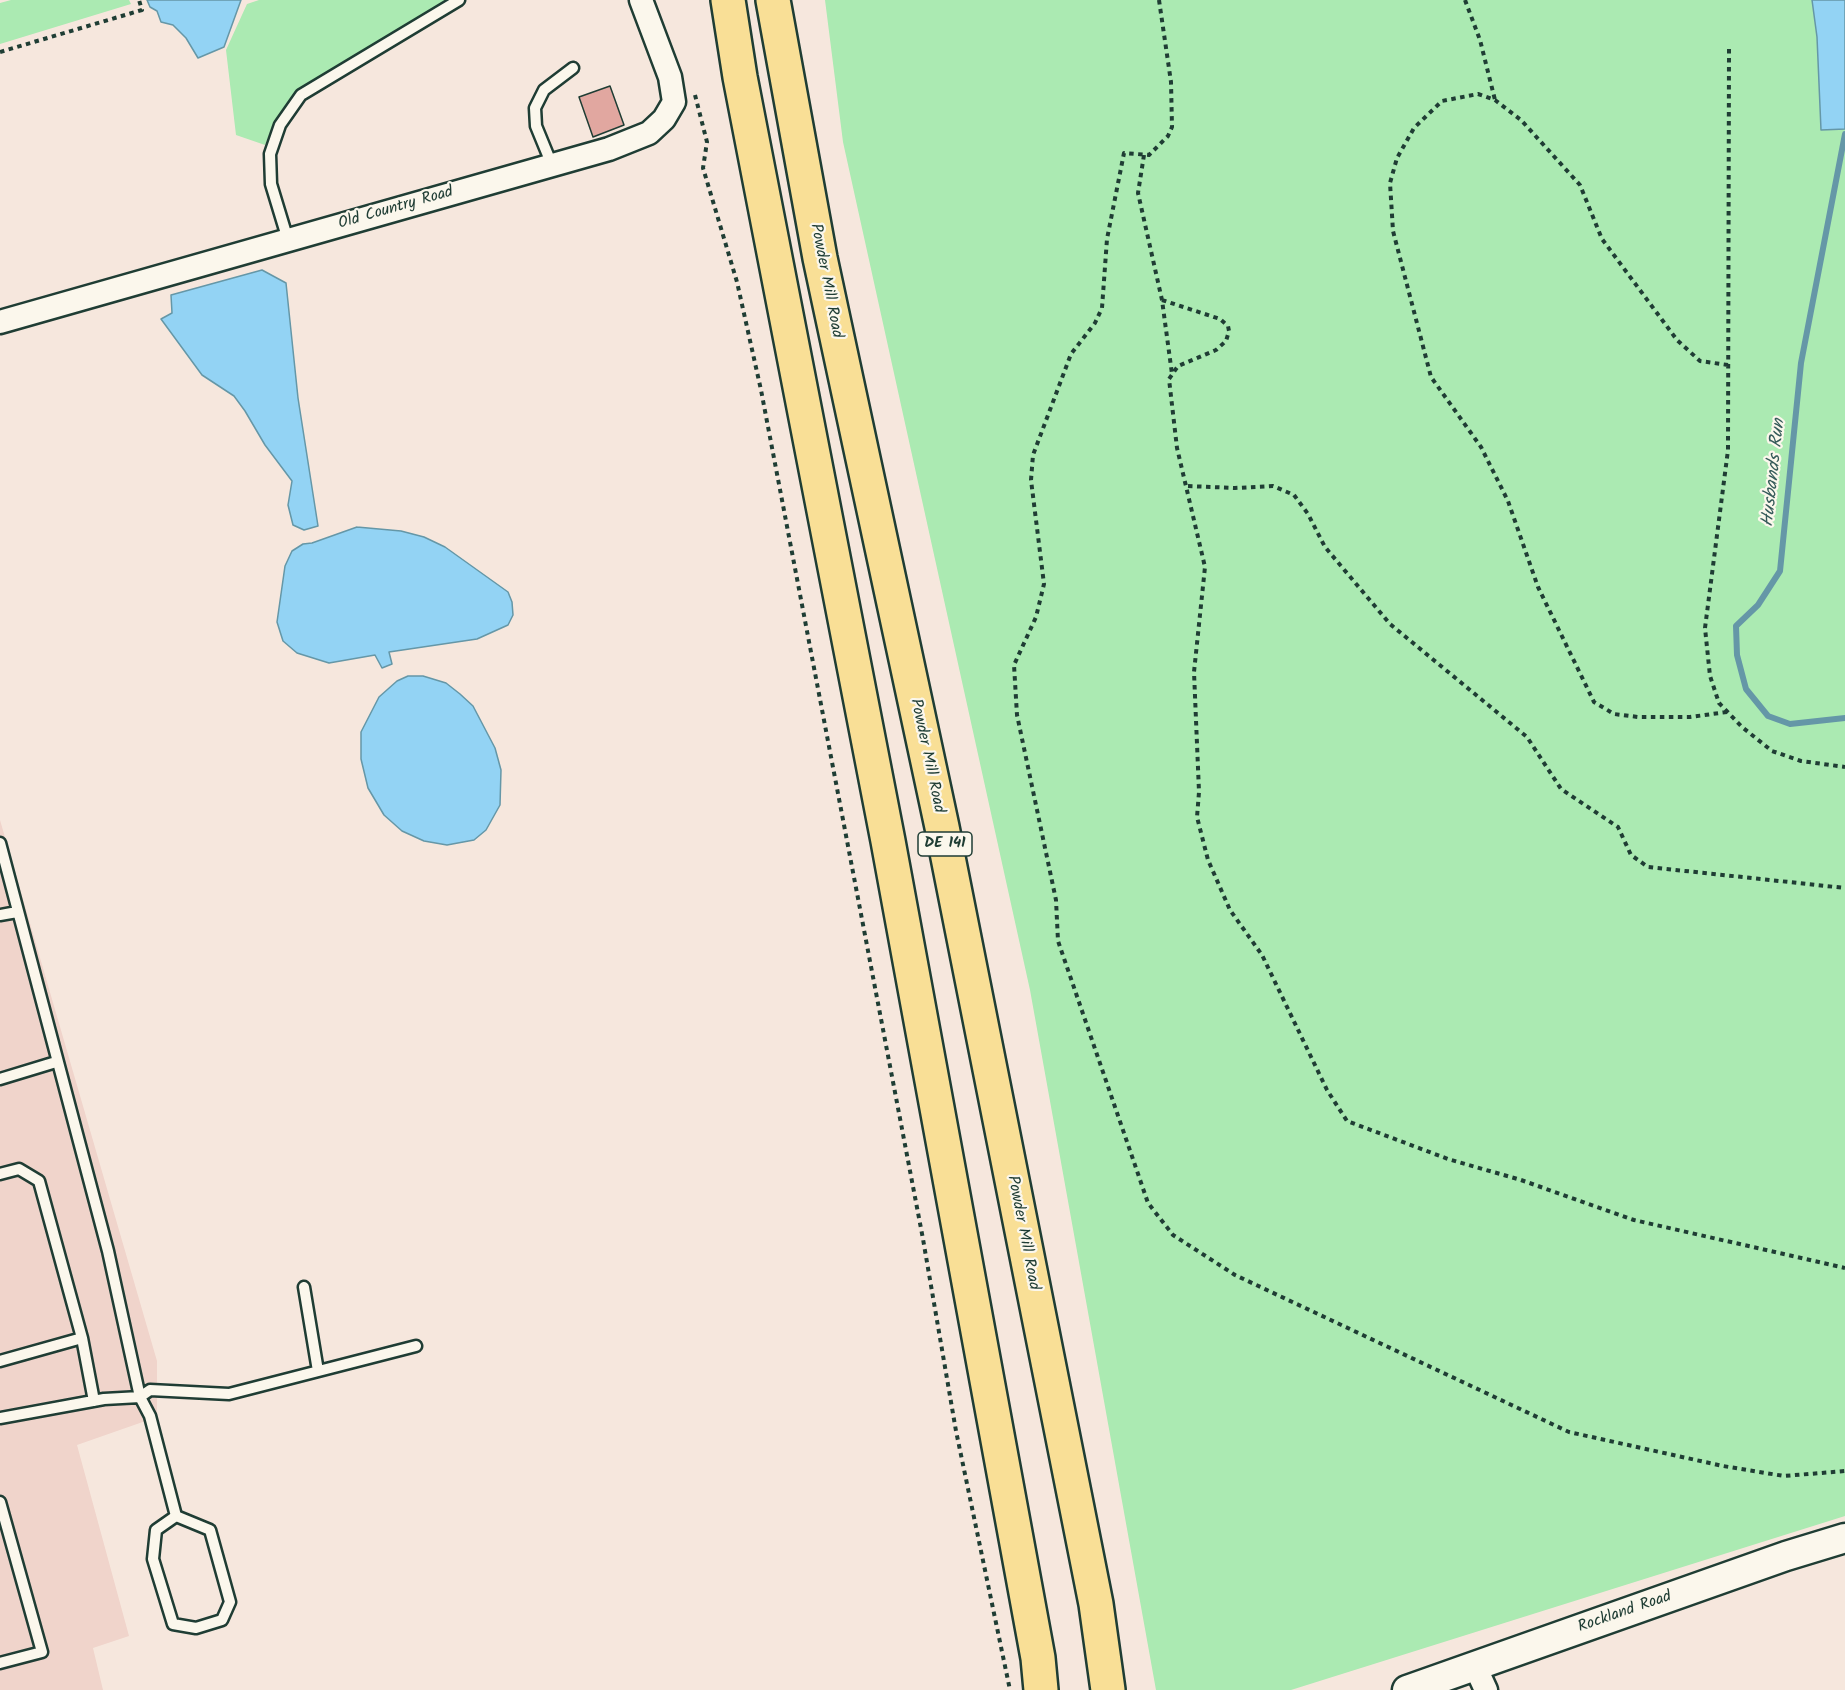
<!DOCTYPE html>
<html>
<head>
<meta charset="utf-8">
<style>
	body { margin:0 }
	canvas { display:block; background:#f6e7dd }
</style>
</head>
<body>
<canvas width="1845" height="1690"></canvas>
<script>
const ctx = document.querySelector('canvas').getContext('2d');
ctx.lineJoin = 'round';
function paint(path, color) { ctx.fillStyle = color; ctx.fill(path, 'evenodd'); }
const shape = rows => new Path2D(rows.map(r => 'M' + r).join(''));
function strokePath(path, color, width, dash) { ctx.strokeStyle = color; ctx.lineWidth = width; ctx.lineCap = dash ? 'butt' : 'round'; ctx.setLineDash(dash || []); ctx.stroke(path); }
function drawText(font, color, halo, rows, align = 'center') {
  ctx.font = font + ' Kalam,sans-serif'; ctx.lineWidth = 4.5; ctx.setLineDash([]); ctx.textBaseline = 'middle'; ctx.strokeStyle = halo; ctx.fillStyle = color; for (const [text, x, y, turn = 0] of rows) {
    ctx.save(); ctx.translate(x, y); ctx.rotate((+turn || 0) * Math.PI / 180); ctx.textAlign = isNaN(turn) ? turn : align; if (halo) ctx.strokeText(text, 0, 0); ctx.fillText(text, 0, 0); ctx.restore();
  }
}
const built = shape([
	[0,820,157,1361,157,1417,77,1445,129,1636,93,1648,103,1690,0,1690]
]);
const green = shape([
	[11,0,129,0,131,4,0,44,0,3],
	[259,0,447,0,299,90,273,126,265,145,236,135,226,50,247,4],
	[825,0,1845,0,1845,1516,1291,1690,1156,1690,1030,990,843,142]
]);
const water = shape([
	[147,0,241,0,224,47,198,58,186,38,173,25,161,22,157,11,150,7,147,0],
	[1812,0,1845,0,1845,129,1821,130,1817,37,1812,0],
	[262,270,286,283,298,398,318,526,304,530,293,525,288,505,292,481,265,445,245,411,234,396,202,375,161,319,172,313,171,295,262,270],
	[357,527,401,531,424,537,445,547,508,592,512,602,513,615,508,625,477,639,389,652,392,664,382,668,375,655,329,663,297,653,283,641,277,622,285,566,292,551,303,544,312,543,357,527],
	[408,676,423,676,446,683,460,694,473,706,495,748,501,770,500,805,486,830,474,840,447,845,424,841,402,831,384,815,368,788,361,759,361,732,379,697,397,681,408,676]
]);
const stream = shape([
	[1845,134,1801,363,1780,571,1758,605,1736,626,1737,655,1746,689,1768,716,1790,724,1845,718]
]);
const building = shape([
	[610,86,624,125,593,137,579,97,610,86]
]);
const path = shape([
	[1159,0,1171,82,1172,127,1168,136,1149,155,1124,153,1107,239,1102,308,1095,323,1071,354,1033,455,1031,480,1044,584,1036,617,1014,665,1017,715,1056,900,1058,941,1148,1203,1173,1235,1235,1275,1569,1432,1723,1466,1784,1476,1845,1471],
	[1465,0,1480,40,1495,100],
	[1729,49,1728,450,1705,628,1710,676,1719,703,1742,727,1772,751,1801,761,1845,767],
	[0,52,142,10,139,0],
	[695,95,707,142,703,168,737,282,761,390,923,1239,956,1431,1010,1690],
	[1144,155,1138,193,1162,300,1172,374],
	[1162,300,1220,319,1228,326,1229,331,1226,341,1216,350,1178,366,1169,379,1177,448,1205,567,1194,672,1199,792,1197,817,1208,860,1230,910,1262,955,1327,1090,1347,1121,1448,1159,1521,1180,1634,1220,1845,1268],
	[1188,486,1235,488,1273,486,1294,495,1308,514,1325,547,1390,624,1527,737,1561,789,1618,827,1631,855,1648,867,1845,888],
	[1727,712,1690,717,1638,717,1614,714,1594,702,1538,587,1508,501,1481,447,1431,377,1393,231,1390,183,1397,158,1414,128,1442,101,1478,94,1495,100,1521,120,1580,185,1602,239,1677,340,1700,361,1728,365]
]);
const service = shape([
	[552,165,536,126,535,108,544,90,573,68],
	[288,240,271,184,270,154,280,125,301,95,459,0],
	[0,843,108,1251,140,1397,150,1416,176,1516,156,1530,153,1559,173,1624,196,1628,222,1620,230,1602,210,1530,176,1516],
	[0,915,17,912],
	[0,1079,56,1062],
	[0,1174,19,1169,39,1181,82,1338,94,1401],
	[304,1287,318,1371],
	[0,1361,82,1338],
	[0,1418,104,1399,140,1397,150,1390,229,1394,416,1346],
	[0,1502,42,1652,0,1663]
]);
const minor = shape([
	[0,322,609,149,649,133,664,119,674,102,670,77,641,0],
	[1475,1666,1486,1690]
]);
const tertiary = shape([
	[1407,1690,1786,1556,1845,1538]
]);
const trunk = shape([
	[728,0,740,77,888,841,1038,1658,1041,1690],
	[773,0,820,258,942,827,1096,1604,1108,1690]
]);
const shields = [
	[945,844,54]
];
const shieldNames = [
	["DE 141",945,844]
];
const streetNames = [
	["Old Country Road",396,209,-16],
	["Powder Mill Road",825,281,79],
	["Powder Mill Road",926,756,78],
	["Powder Mill Road",1022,1233,79],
	["Rockland Road",1625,1613,-19]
];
const waterNames = [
	["Husbands Run",1775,473,-84]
];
paint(built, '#f0d4cb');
paint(green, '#abeab2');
paint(water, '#93d3f4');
strokePath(water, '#6597a7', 1.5);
strokePath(stream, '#6597a7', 6);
paint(building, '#e1a7a0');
strokePath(building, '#1f3d34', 1.5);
strokePath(service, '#1f3d34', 15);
strokePath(minor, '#1f3d34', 27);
strokePath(tertiary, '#1f3d34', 33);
strokePath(trunk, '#1f3d34', 38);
strokePath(path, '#1f3d34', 4, [4.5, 4.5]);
strokePath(service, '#fbf7ec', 10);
strokePath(minor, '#fbf7ec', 22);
strokePath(tertiary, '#fbf7ec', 28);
strokePath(trunk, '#f9df96', 33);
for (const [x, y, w] of shields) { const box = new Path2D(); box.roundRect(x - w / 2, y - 12, w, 24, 4.5); ctx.fillStyle = '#fbf7ec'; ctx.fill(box); strokePath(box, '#1f3d34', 1.5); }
drawText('bold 15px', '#1f3d34', null, shieldNames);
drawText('16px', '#1f3d34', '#fbf7ec', streetNames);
drawText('italic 18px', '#365b5a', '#fbf7ec', waterNames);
</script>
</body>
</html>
